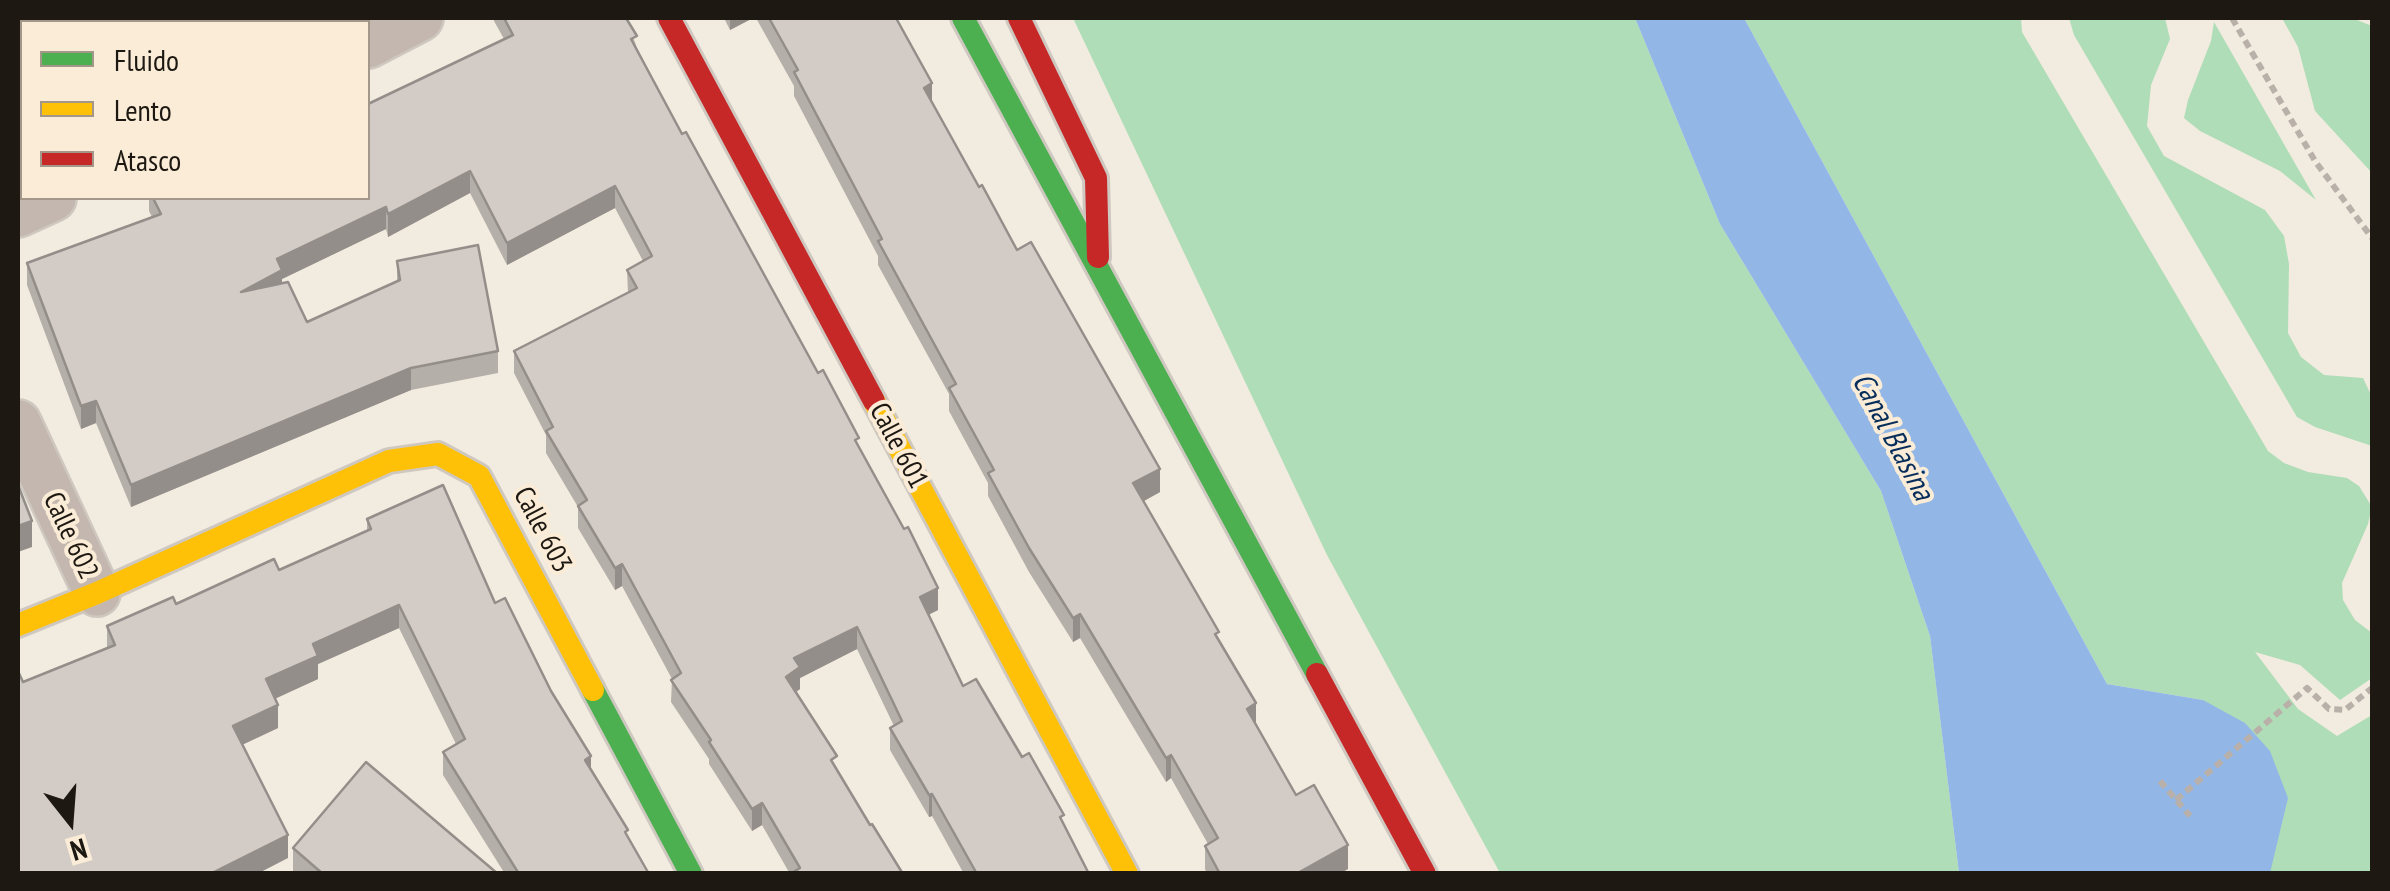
<!DOCTYPE html>
<html>
<head>
<meta charset="utf-8">
<style>
	body { margin:0 }
	#map { position:relative; width:2390px; height:891px; overflow:hidden; background:#f2ebdf; font-family:"PT Sans Narrow",sans-serif }
	canvas { display:block }
	.frame { position:absolute; inset:0; border:20px solid #1d1811; pointer-events:none }
	.legend { position:absolute; left:20px; top:20px; width:350px; height:180px; box-sizing:border-box; background:#faecd7; border:2px solid #a29788; margin:0; padding:12px 18px; list-style:none; font-size:30px; color:#1d1811 }
	.legend li { display:flex; align-items:center; gap:20px; height:50px }
	.legend b { width:50px; border:2px solid #a29788 }
	.north { position:absolute; left:20px; top:771px; width:100px; height:100px; -webkit-text-stroke:8px #faecd7; paint-order:stroke; rotate:163deg; font-size:28px; font-weight:700; line-height:40px; text-align:center; color:#1d1811 }
	.north::after { content:''; display:block; margin:auto; width:35px; height:45px; background:#1d1811; clip-path:polygon(50% 0,100% 100%,50% 72%,0 100%) }
</style>
</head>
<body>
<div id="map">
<canvas width="2390" height="891"></canvas>
<div class="frame"></div>
<ul class="legend">
<li><b style="height:12px;background:#4caf50"></b>Fluido</li>
<li><b style="height:12px;background:#ffc107"></b>Lento</li>
<li><b style="height:12px;background:#c62828"></b>Atasco</li>
</ul>
<div class="north">N</div>
</div>
<script>
const ctx = document.querySelector('canvas').getContext('2d');
ctx.lineJoin = 'round';
function paint(path, color) { ctx.fillStyle = color; ctx.fill(path, 'evenodd'); }
const shape = rows => new Path2D(rows.map(r => 'M' + r).join(''));
function strokePath(path, color, width, dash) { ctx.strokeStyle = color; ctx.lineWidth = width; ctx.lineCap = dash ? 'butt' : 'round'; ctx.setLineDash(dash || []); ctx.stroke(path); }
function drawText(font, color, halo, rows, align = 'center') {
  ctx.font = font + ' "PT Sans Narrow",sans-serif'; ctx.lineWidth = 8; ctx.setLineDash([]); ctx.textBaseline = 'middle'; ctx.strokeStyle = halo; ctx.fillStyle = color; for (const [text, x, y, turn = 0] of rows) {
    ctx.save(); ctx.translate(x, y); ctx.rotate((+turn || 0) * Math.PI / 180); ctx.textAlign = isNaN(turn) ? turn : align; if (halo) ctx.strokeText(text, 0, 0); ctx.fillText(text, 0, 0); ctx.restore();
  }
}
const green = shape([
	[1073,18,1635,18,1720,224,1881,491,1930,636,1959,873,1500,873,1327,555],
	[1744,18,2021,18,2022,32,2268,451,2284,463,2308,472,2347,478,2359,486,2372,507,2368,524,2342,583,2343,600,2355,620,2372,633,2372,678,2340,700,2300,665,2255,652,2298,709,2337,736,2372,715,2372,873,2270,873,2270,863,2203,700,2107,684],
	[2069,18,2165,18,2170,39,2151,85,2147,126,2164,156,2265,210,2284,236,2289,264,2288,333,2301,357,2324,375,2363,378,2372,397,2372,446,2315,427,2297,417,2074,35],
	[2282,18,2352,18,2372,26,2372,173,2315,111,2298,47],
	[2214,22,2316,200,2280,171,2200,131,2184,118,2188,100,2211,41]
]);
const water = shape([
	[1635,18,1744,18,2107,684,2203,700,2245,723,2270,751,2288,798,2270,873,1959,873,1930,636,1881,491,1720,224]
]);
const path = shape([
	[2232,18,2315,161,2372,238],
	[2370,18,2372,18],
	[2160,781,2190,816],
	[2176,800,2307,688,2329,709,2345,710,2372,688]
]);
const street = shape([
	[368,45,420,18],
	[18,214,53,198],
	[18,423,97,593]
]);
const fast = shape([
	[963,18,1317,674],
	[137,22,148,18],
	[18,122,22,120],
	[593,690,691,874]
]);
const slow = shape([
	[242,22,252,18],
	[18,75,22,73],
	[874,401,1127,874],
	[18,625,97,593,389,461,438,454,479,476,593,690]
]);
const jam = shape([
	[669,18,874,401],
	[1019,18,1096,178,1098,257],
	[1317,674,1425,874]
]);
const wall = shape([
	[494,18,626,18,637,48,682,134,859,448,938,610,928,615,963,686,1022,757,1064,826,1089,874,964,874,932,816,929,817,890,750,890,728,894,726,857,649,800,678,800,689,796,692,837,770,870,825,790,874,762,825,752,831,709,764,709,759,671,702,672,679,622,586,615,590,578,528,578,507,546,453,546,435,514,373,514,351,628,293,627,270,643,261,615,208,507,265,470,193,388,237,386,229,282,279,282,284,307,322,397,281,397,261,498,351,498,373,411,390,131,507,96,423,81,429,27,285,27,263,152,217,149,211,149,198,368,198,504,39,494,21],
	[724,18,753,18,730,30],
	[756,18,896,18,932,102,979,187,1160,492,1144,501,1219,641,1256,725,1296,795,1348,869,1339,874,1207,874,1205,869,1205,846,1208,844,1171,778,1166,782,1080,638,1073,642,1029,572,988,496,988,483,949,411,949,394,878,265,878,256,794,96,794,86],
	[367,519,495,603,649,874,505,874,443,775,443,752,456,744,399,628,318,664,318,679,275,698,278,728,242,745,288,858,23,682,107,648,107,626,279,570,367,531],
	[293,848,498,874,295,874,293,871]
]);
const shadedWall = shape([
	[18,18,67,18,55,22,22,22,22,37,18,39],
	[730,18,753,18,730,30],
	[932,83,932,107,924,88],
	[470,171,470,193,388,237,388,214],
	[615,186,615,208,507,265,507,243],
	[386,207,386,229,282,279,282,292,241,292,277,259],
	[411,368,411,390,131,507,131,485],
	[96,401,96,423,81,429,81,406],
	[1160,469,1160,492,1133,507,1133,483],
	[32,521,32,547,18,552,18,526],
	[622,564,622,586,615,590,615,568],
	[938,588,938,610,920,619,920,597],
	[399,605,399,628,318,664,318,679,266,703,266,679,313,644],
	[1080,614,1080,638,1073,642,1073,618],
	[857,627,857,649,800,678,800,689,786,699,786,677,794,658],
	[1256,703,1256,727,1247,709],
	[278,705,278,728,233,749,233,726],
	[1171,755,1171,778,1166,782,1166,758],
	[591,756,591,779,585,760],
	[932,794,932,816,929,817,929,795],
	[762,803,762,825,752,831,752,809],
	[288,835,288,858,257,874,210,874],
	[1348,845,1348,869,1339,874,1296,874]
]);
const building = shape([
	[504,18,626,18,637,36,631,39,682,134,686,132,818,373,823,370,859,438,855,440,904,529,908,527,938,588,920,597,963,686,976,679,1022,757,1029,753,1064,815,1060,817,1089,874,977,874,932,794,929,795,890,728,902,721,857,627,794,658,800,667,786,677,837,756,831,760,870,825,872,824,903,874,790,874,800,868,762,803,752,809,709,742,711,740,671,680,681,673,622,564,615,568,578,506,587,500,546,431,553,427,514,351,637,288,627,270,652,256,615,186,507,243,470,171,388,214,386,207,277,259,282,270,241,292,288,282,307,322,400,280,397,261,478,245,498,351,411,368,131,485,96,401,81,406,27,263,161,214,153,198,368,198,368,104,513,35,504,18],
	[769,18,896,18,932,83,924,88,979,187,982,185,1017,250,1031,242,1160,469,1133,483,1219,632,1215,634,1256,703,1247,709,1296,795,1314,785,1348,845,1296,874,1220,874,1205,846,1218,838,1171,755,1166,758,1080,614,1073,618,1029,548,988,473,994,470,949,388,956,384,878,241,882,239,794,72,798,70,769,18],
	[18,485,32,521,18,526,18,485],
	[443,485,495,603,505,598,551,691,591,756,585,760,628,830,625,832,649,874,519,874,443,752,465,739,399,605,313,644,318,656,266,679,278,705,233,726,288,835,210,874,18,874,18,671,23,682,115,645,107,626,173,597,176,604,274,559,279,570,371,529,367,519,443,485],
	[366,762,498,874,323,874,293,848,366,762]
]);
const streetNames = [
	["Calle 601",898,446,62],
	["Calle 603",542,530,62],
	["Calle 602",70,536,65]
];
const waterNames = [
	["Canal Blasina",1892,437,62]
];
paint(green, '#afddb7');
paint(water, '#92b7e7');
strokePath(street, '#cec8c0', 50);
strokePath(fast, '#cec8c0', 28);
strokePath(slow, '#cec8c0', 28);
strokePath(jam, '#cec8c0', 28);
strokePath(path, '#b9b0a9', 6, [8, 5]);
strokePath(street, '#c3b7af', 45);
strokePath(fast, '#4caf50', 22);
strokePath(slow, '#ffc107', 22);
strokePath(jam, '#c62828', 22);
paint(wall, '#b5afa9');
paint(shadedWall, '#948e8a');
paint(building, '#d3cbc5');
strokePath(building, '#948e8a', 2.5);
drawText('28px', '#1d1811', '#faecd7', streetNames);
drawText('italic 30px', '#072e5b', '#faecd7', waterNames);
</script>
</body>
</html>
